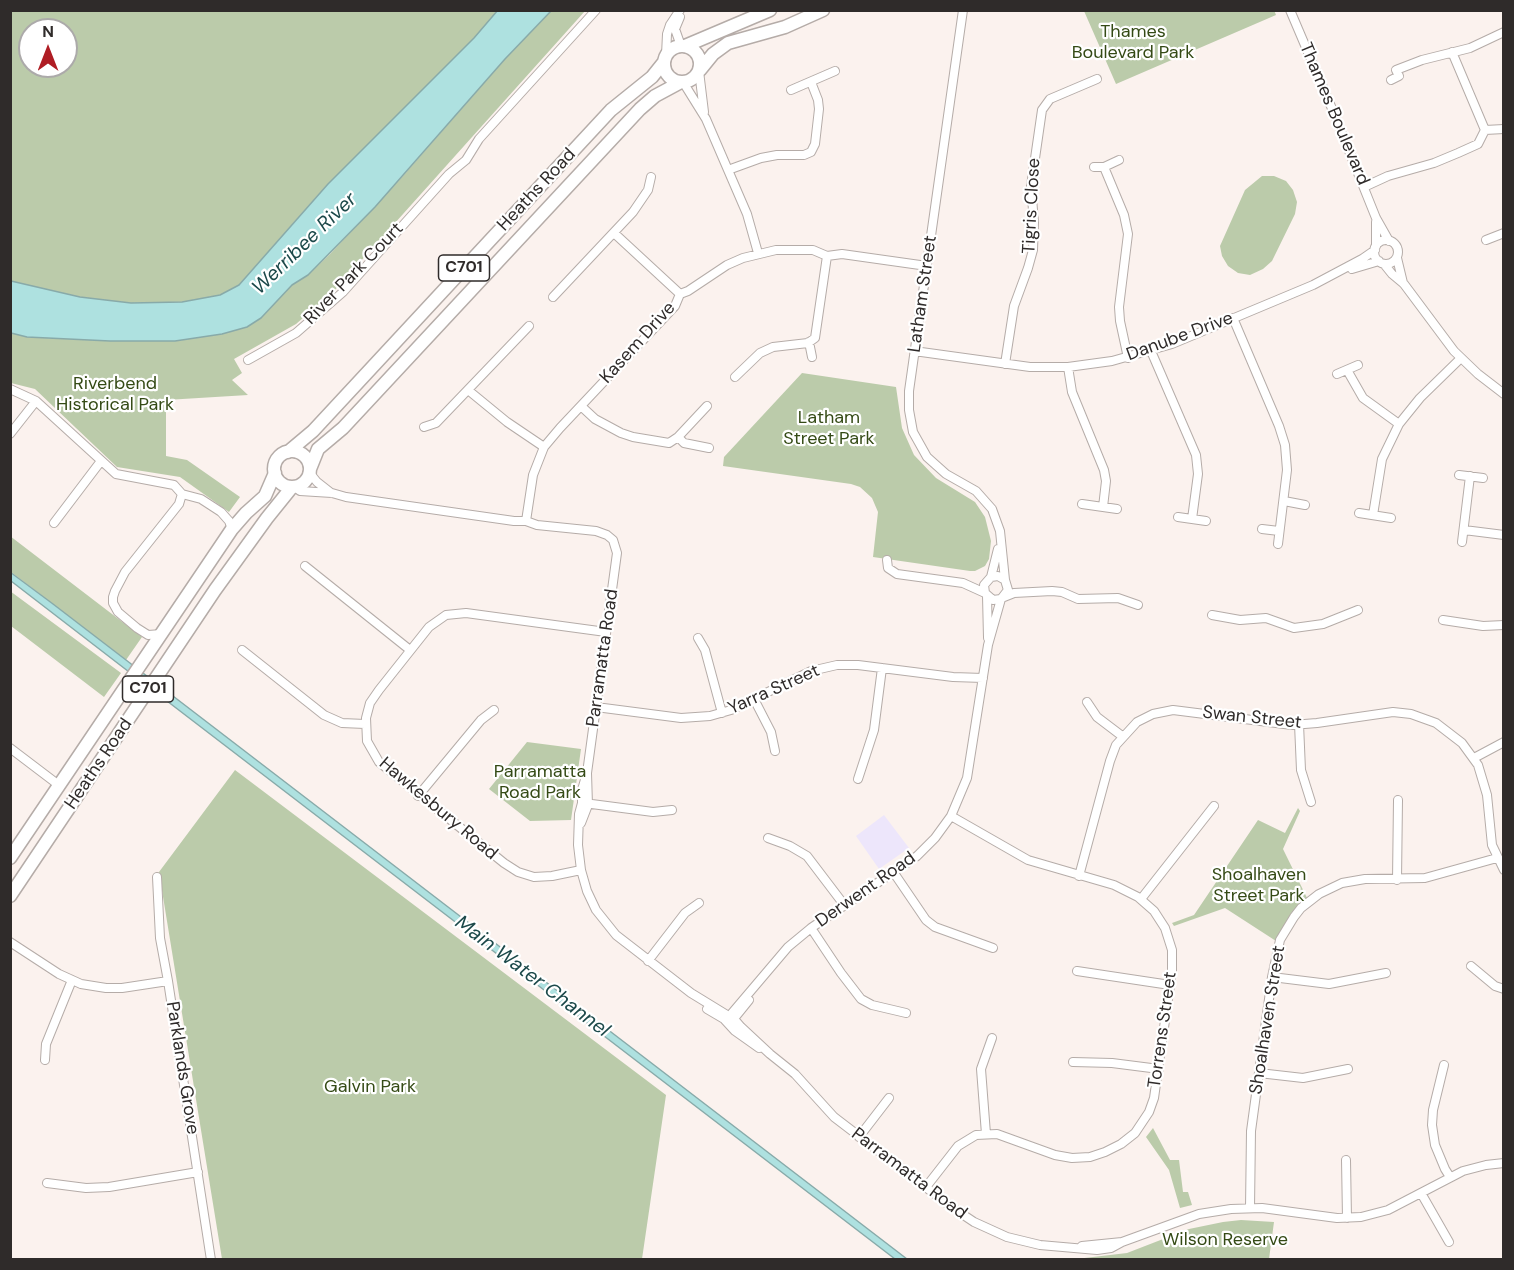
<!DOCTYPE html>
<html>
<head>
<meta charset="utf-8">
<style>
	body { margin:0 }
	#map { position:relative; width:1514px; height:1270px; overflow:hidden; background:#fbf2ee; font-family:"DM Sans",sans-serif }
	canvas { display:block }
	.frame { position:absolute; inset:0; border:12px solid #2f2b2a; pointer-events:none }
	.north { position:absolute; left:18px; top:18px; width:60px; height:60px; box-sizing:border-box; background:#fff; border:2px solid #acaaaa; border-radius:50%; rotate:0deg; font-size:16px; font-weight:700; line-height:24px; text-align:center; color:#2f2b2a }
	.north::after { content:''; display:block; margin:auto; width:21px; height:27px; background:#af1d24; clip-path:polygon(50% 0,100% 100%,50% 72%,0 100%) }
</style>
</head>
<body>
<div id="map">
<canvas width="1514" height="1270"></canvas>
<div class="frame"></div>
<div class="north">N</div>
</div>
<script>
const ctx = document.querySelector('canvas').getContext('2d');
ctx.lineJoin = 'round';
function paint(path, color) { ctx.fillStyle = color; ctx.fill(path, 'evenodd'); }
const shape = rows => new Path2D(rows.map(r => 'M' + r).join(''));
function strokePath(path, color, width, dash) { ctx.strokeStyle = color; ctx.lineWidth = width; ctx.lineCap = dash ? 'butt' : 'round'; ctx.setLineDash(dash || []); ctx.stroke(path); }
function drawText(font, color, halo, rows, align = 'center') {
  ctx.font = font + ' "DM Sans",sans-serif'; ctx.lineWidth = 4.5; ctx.setLineDash([]); ctx.textBaseline = 'middle'; ctx.strokeStyle = halo; ctx.fillStyle = color; for (const [text, x, y, turn = 0] of rows) {
    ctx.save(); ctx.translate(x, y); ctx.rotate((+turn || 0) * Math.PI / 180); ctx.textAlign = isNaN(turn) ? turn : align; if (halo) ctx.strokeText(text, 0, 0); ctx.fillText(text, 0, 0); ctx.restore();
  }
}
const commercial = shape([
	[884,815,909,848,879,869,856,836]
]);
const green = shape([
	[1274,10,1276,15,1116,84,1084,11],
	[11,11,498,11,474,38,328,184,239,285,220,295,182,302,131,303,80,297,11,281],
	[30,30,66,30,66,66,30,66],
	[551,11,585,11,334,291,296,324,234,359,242,373,232,380,248,395,166,400,166,456,187,460,240,497,229,512,180,477,117,467,35,389,11,383,11,333,27,337,110,341,175,341,222,334,247,327,261,318,292,285,308,275,330,254,402,177,505,59],
	[1262,176,1274,176,1286,181,1293,190,1297,202,1295,214,1272,261,1263,269,1250,275,1238,273,1228,266,1222,256,1220,246,1245,190],
	[802,373,896,387,902,428,914,455,936,478,975,502,985,517,991,541,989,559,985,566,975,571,970,571,873,557,878,512,872,498,860,487,851,484,723,466,724,457],
	[10,536,142,637,126,660,11,572],
	[10,591,121,673,104,697,11,626],
	[527,742,581,749,571,820,530,821,489,789],
	[235,770,666,1095,642,1259,222,1259,159,872],
	[1298,808,1300,811,1283,849,1307,898,1292,912,1276,941,1225,908,1174,926,1172,923,1194,915,1258,820,1285,833],
	[1153,1128,1170,1160,1179,1160,1183,1192,1188,1192,1192,1205,1180,1208,1169,1170,1146,1137],
	[1241,1220,1274,1222,1269,1259,1076,1259,1127,1253,1189,1229,1223,1222]
]);
const water = shape([
	[498,10,551,11,505,59,375,207,308,275,292,285,261,318,247,327,222,334,175,341,110,341,27,337,11,333,11,281,80,297,131,303,182,302,220,295,239,285,328,184,474,38,498,10],
	[10,572,53,604,907,1259,895,1259,120,665,11,581,10,572]
]);
const street = shape([
	[963,10,909,391,909,410,913,432,927,457,946,474,976,491,992,509,1000,531,1005,580],
	[1290,10,1333,111,1376,218,1389,241],
	[680,17,675,29,681,46],
	[1452,52,1485,130],
	[666,55,667,34,670,25,680,10],
	[699,71,704,112],
	[1391,80,1399,76,1396,70,1422,60,1470,48,1504,32],
	[683,82,706,119,728,170,747,214,758,253],
	[791,90,835,71],
	[1094,167,1104,167,1119,160],
	[1104,167,1124,215,1128,234,1119,307,1120,321,1128,358],
	[728,170,761,158,777,155,804,155,811,152,815,144,819,109,818,100,811,82],
	[1364,187,1388,176,1434,163,1458,153,1478,144,1485,130,1504,129],
	[1376,222,1376,246],
	[614,233,680,294],
	[1486,240,1504,233],
	'1374 252a12 12 0 1 1 24 0a12 12 0 1 1-24 0Z',
	[1397,258,1403,283],
	[1384,264,1392,274,1404,284,1454,351,1478,374,1504,394],
	[1352,269,1379,261],
	[553,297,633,212,648,190,651,177],
	[1233,318,1279,426,1285,445,1287,470,1278,544],
	[809,342,812,357],
	[914,351,1030,367,1068,367,1112,361,1172,344,1313,285,1362,259,1375,250],
	[1151,351,1196,455,1198,474,1192,519],
	[248,360,296,333,343,292,449,174,466,160,479,139,596,10],
	[1005,364,1014,306,1028,268,1033,250,1034,222,1031,186,1042,110,1050,99,1097,79],
	[1068,367,1072,392,1104,470,1106,481,1103,507],
	[1347,370,1363,398,1399,424],
	[1337,374,1358,365],
	[735,377,760,353,773,347,808,343,815,338,827,256],
	[10,389,36,401,116,474,174,485,182,494],
	[468,390,507,422,544,447],
	[581,406,595,419,621,433,633,437,669,443,678,437,707,406],
	[424,427,436,423,529,326],
	[10,434,36,401],
	[678,437,684,443,709,448],
	[309,472,317,482,331,493],
	[1459,475,1483,478],
	[295,487,300,491,332,493,346,497,514,521,526,521,537,525,596,531,607,535,613,540,617,553,587,773,588,805,581,823],
	[182,494,201,499,221,512,229,521,232,529],
	[1284,501,1305,505],
	[1082,504,1117,509],
	[1359,513,1391,518],
	[1373,515,1382,459,1399,424,1420,398,1461,358],
	[1178,517,1206,521],
	[526,521,533,475,544,447,560,428,675,306,680,294,688,291,727,265,743,258,776,250,813,250,827,256,842,254,927,266],
	[54,523,101,461],
	[1262,529,1279,531],
	[1464,530,1504,535],
	[1462,542,1470,476],
	[887,560,888,568,897,574,963,583,985,593],
	[305,566,410,650],
	[991,577,998,549],
	[987,596,988,638],
	[1004,597,1014,593,1052,591,1062,592,1078,599,1118,598,1138,605],
	[1212,615,1240,620,1266,618,1294,628,1323,624,1358,610],
	[1443,620,1483,626,1504,625],
	[162,634,148,635,137,628,118,612,113,603,113,597,115,591,125,572,179,504,182,494],
	[698,638,705,650,722,713],
	[242,650,324,715,342,723,365,724],
	[754,699,771,732,775,751],
	[1087,702,1097,717,1122,736],
	[596,707,681,718,710,716,731,710,811,671,837,665,858,665,953,677,983,678],
	[1299,724,1301,770,1311,802],
	[10,748,60,786],
	[1474,758,1504,742],
	[587,773,582,790,582,803,579,814,578,845,581,870,587,891,596,910,616,935,691,993,735,1020,741,1027,770,1054,795,1074,834,1117,953,1208,974,1222,1007,1237,1040,1245,1097,1250,1111,1248,1122,1242],
	[858,779,874,730,882,668],
	[418,796,481,720,494,710],
	[584,803,653,812,672,810],
	[768,838,790,846,807,856,845,906],
	[581,870,552,876,534,877,518,872,504,863,379,762,367,741,366,718,370,703,379,690,429,627,446,615,466,613,606,632],
	[894,873,926,920,935,927,993,948],
	[1079,876,1110,761,1116,745,1137,722,1153,714,1173,710,1292,725,1317,723,1393,712,1411,714,1436,723,1462,743,1478,765,1487,795,1492,845,1504,870],
	[157,877,160,938,168,981,211,1260],
	[1397,880,1398,800],
	[1141,899,1214,806],
	[811,928,841,973,861,999,872,1005,906,1013],
	[10,942,59,974,81,984,106,988,122,988,168,981],
	[648,961,685,913,699,903],
	[1471,966,1495,986,1504,989],
	[1077,971,1170,985],
	[1272,977,1329,984,1386,973],
	[707,1009,724,1019,735,1031,759,1048],
	[732,1021,749,1000],
	[729,1023,732,1013,788,947,811,928,917,856,935,838,951,816,967,778,988,645,1001,599,1008,590,1005,580,998,576,991,577,984,585,985,593,993,600,1001,599],
	[45,1060,46,1044,72,980],
	[1073,1062,1112,1063,1159,1069],
	[1444,1065,1433,1110,1432,1125,1435,1145,1445,1169,1450,1177],
	[1259,1073,1303,1078,1348,1069],
	[986,1134,981,1069,992,1038],
	[859,1137,889,1098],
	[1346,1160,1347,1218],
	[47,1183,86,1188,109,1187,198,1172],
	[926,1187,958,1146,976,1135,997,1134,1055,1155,1072,1158,1090,1157,1105,1152,1121,1144,1135,1133,1149,1112,1154,1098,1172,971,1172,950,1165,928,1154,911,1138,897,1114,885,1028,860,951,816],
	[1421,1193,1449,1242],
	[1250,1208,1251,1131,1272,977,1280,940,1294,917,1301,908,1319,894,1342,883,1365,879,1425,878,1497,858],
	[1082,1246,1122,1242,1199,1214,1231,1209,1262,1208,1337,1218,1361,1217,1388,1210,1463,1171,1486,1165,1504,1163]
]);
const primary = shape([
	'664 64a18 18 0 1 1 36 0a18 18 0 1 1-36 0Z',
	[685,46,770,10],
	[700,70,713,54,728,43,785,27,823,10],
	'274 469a18 18 0 1 1 36 0a18 18 0 1 1-36 0Z',
	[288,452,313,431,611,110,652,77,664,62],
	[310,469,318,449,343,428,640,109,655,96,681,82],
	[10,858,232,529,246,513,265,496,275,473],
	[10,896,215,590,267,518,292,487]
]);
const shields = [
	[464,268,51],
	[148,689,51]
];
const shieldNames = [
	["C701",464,268],
	["C701",148,689]
];
const parkNames = [
	["Thames",1133,32],
	["Boulevard Park",1133,53],
	["Riverbend",115,384],
	["Historical Park",115,405],
	["Latham",829,418],
	["Street Park",829,439],
	["Parramatta",540,772],
	["Road Park",540,793],
	["Shoalhaven",1259,875],
	["Street Park",1259,896],
	["Galvin Park",370,1087],
	["Wilson Reserve",1225,1240]
];
const streetNames = [
	["Thames Boulevard",1334,114,67],
	["Heaths Road",537,190,-47],
	["Tigris Close",1032,206,-87],
	["River Park Court",354,274,-46],
	["Latham Street",923,294,-82],
	["Danube Drive",1180,337,-20],
	["Kasem Drive",638,343,-48],
	["Parramatta Road",603,658,-82],
	["Yarra Street",774,690,-24],
	["Swan Street",1252,718,6],
	["Heaths Road",99,764,-56],
	["Hawkesbury Road",438,809,40],
	["Derwent Road",866,890,-35],
	["Shoalhaven Street",1268,1020,-81],
	["Torrens Street",1163,1030,-82],
	["Parklands Grove",182,1068,81],
	["Parramatta Road",909,1174,37]
];
const waterNames = [
	["Werribee River",305,244,-44],
	["Main Water Channel",532,977,37]
];
paint(commercial, '#ede6fb');
paint(green, '#bbcbaa');
paint(water, '#aee1e0');
strokePath(water, '#88aaa9', 1.5);
strokePath(street, '#b5aca8', 10);
strokePath(primary, '#b5aca8', 15);
strokePath(street, '#fff', 8);
strokePath(primary, '#fff', 12);
for (const [x, y, w] of shields) { const box = new Path2D(); box.roundRect(x - w / 2, y - 13, w, 26, 4.5); ctx.fillStyle = '#fff'; ctx.fill(box); strokePath(box, '#2f2b2a', 1.5); }
drawText('bold 16px', '#2f2b2a', null, shieldNames);
drawText('18px', '#344a15', '#fff', parkNames);
drawText('18px', '#2f2b2a', '#fff', streetNames);
drawText('italic 20px', '#1c494a', '#fff', waterNames);
</script>
</body>
</html>
